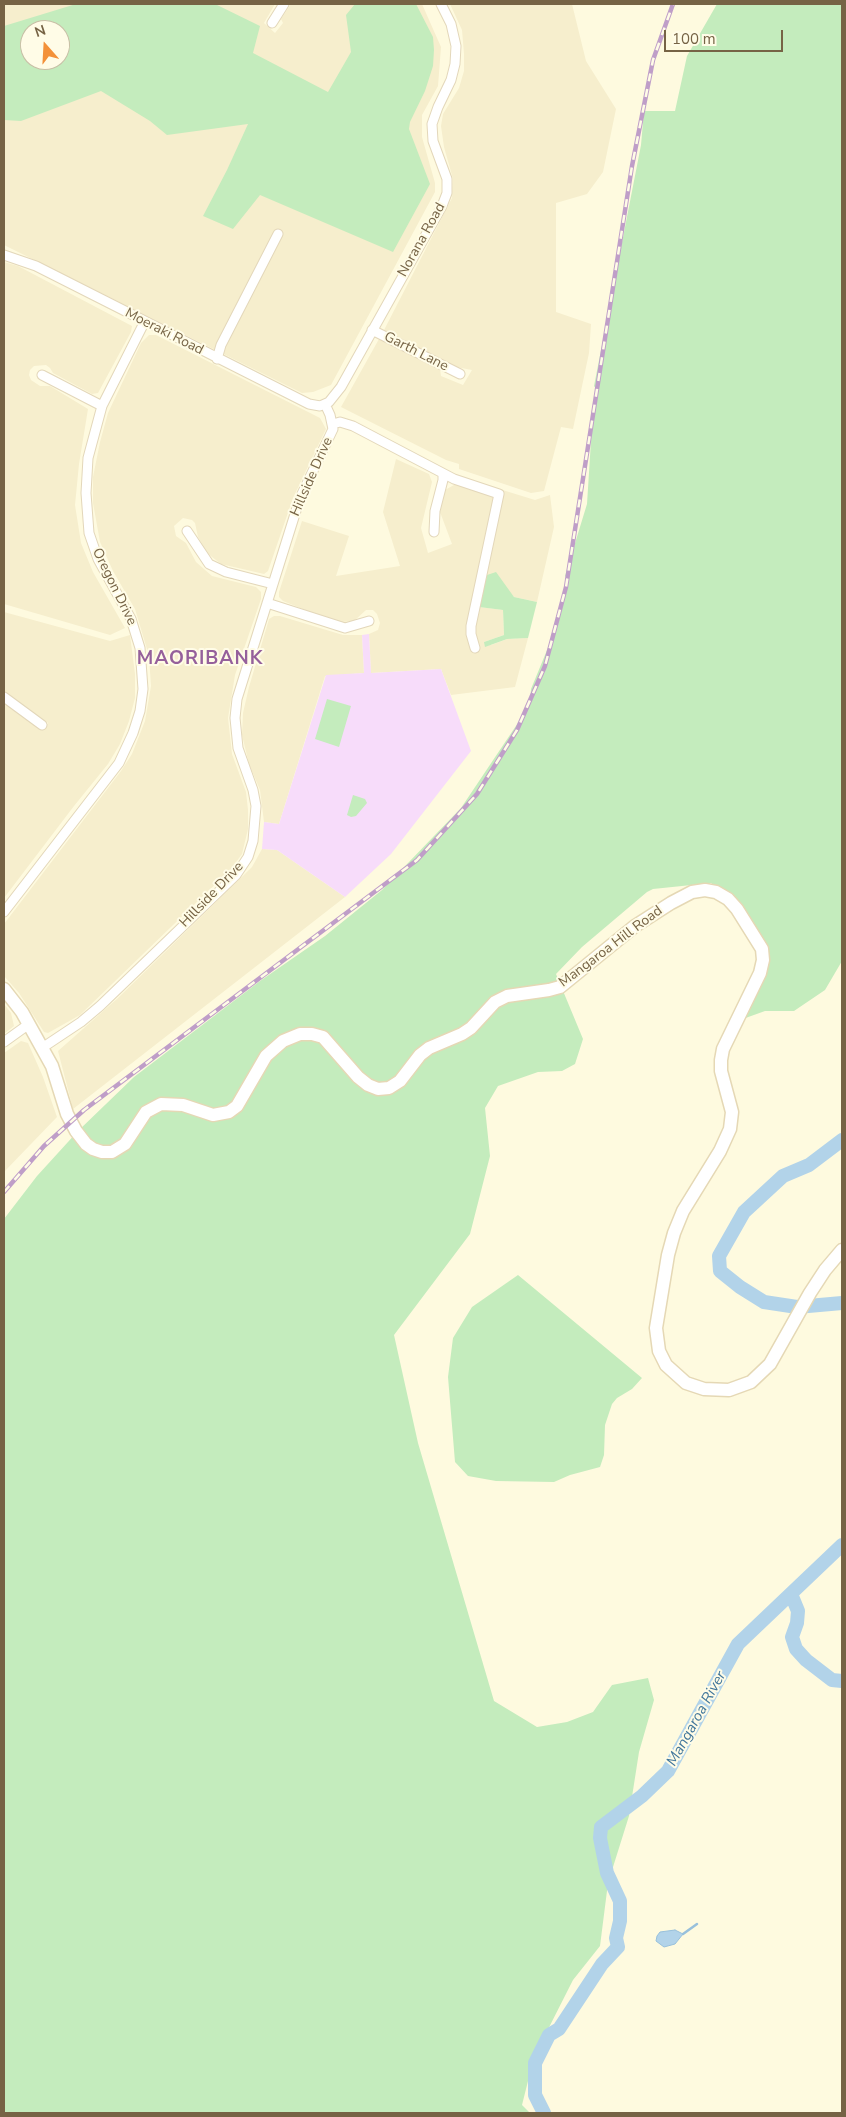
<!DOCTYPE html>
<html>
<head>
<meta charset="utf-8">
<style>
	body { margin:0 }
	#map { position:relative; width:846px; height:2117px; overflow:hidden; background:#fefadf; font-family:"Nunito Sans",sans-serif }
	canvas { display:block }
	.frame { position:absolute; inset:0; border:5px solid #766345; pointer-events:none }
	.north { position:absolute; left:20px; top:20px; width:50px; height:50px; box-sizing:border-box; background:#fffce7; border:1px solid #c8bfa6; border-radius:50%; rotate:341deg; font-size:14px; font-weight:700; line-height:20px; text-align:center; color:#766345 }
	.north::after { content:''; display:block; margin:auto; width:18px; height:22px; background:#f39139; clip-path:polygon(50% 0,100% 100%,50% 72%,0 100%) }
	.scale { position:absolute; left:664px; top:30px; width:119px; height:22px; box-sizing:border-box; border:2px solid #766345; border-top:0; padding-left:6px; font-size:15px; line-height:18px; white-space:nowrap; color:#766345; -webkit-text-stroke:4px #fffce7; paint-order:stroke }
</style>
</head>
<body>
<div id="map">
<canvas width="846" height="2117"></canvas>
<div class="frame"></div>
<div class="north">N</div>
<div class="scale">100 m</div>
</div>
<script>
const ctx = document.querySelector('canvas').getContext('2d');
ctx.lineJoin = 'round';
function paint(path, color) { ctx.fillStyle = color; ctx.fill(path, 'evenodd'); }
const shape = rows => new Path2D(rows.map(r => 'M' + r).join(''));
function strokePath(path, color, width, dash) { ctx.strokeStyle = color; ctx.lineWidth = width; ctx.lineCap = dash ? 'butt' : 'round'; ctx.setLineDash(dash || []); ctx.stroke(path); }
function drawText(font, color, halo, rows, align = 'center') {
  ctx.font = font + ' "Nunito Sans",sans-serif'; ctx.lineWidth = 4; ctx.setLineDash([]); ctx.textBaseline = 'middle'; ctx.strokeStyle = halo; ctx.fillStyle = color; for (const [text, x, y, turn = 0] of rows) {
    ctx.save(); ctx.translate(x, y); ctx.rotate((+turn || 0) * Math.PI / 180); ctx.textAlign = isNaN(turn) ? turn : align; if (halo) ctx.strokeText(text, 0, 0); ctx.fillText(text, 0, 0); ctx.restore();
  }
}
const residential = shape([
	[4,4,275,4,264,23,275,33,283,23,281,19,291,4,422,4,441,47,438,86,422,115,422,137,435,183,435,192,331,385,313,392,302,393,4,245],
	[30,30,60,30,60,60,30,60],
	[450,4,572,4,586,61,616,109,603,172,587,194,556,203,556,312,591,324,589,353,573,429,561,427,544,491,531,493,459,469,459,464,446,460,341,407,379,339,440,369,441,376,463,385,472,370,451,366,383,332,452,198,453,179,444,147,441,126,443,114,459,88,464,71,464,54,462,30],
	[4,262,18,266,132,326,131,332,98,393,92,394,53,373,50,368,46,365,34,366,30,370,29,375,31,380,40,386,50,386,88,409,79,464,75,505,81,543,93,572,125,628,110,635,4,604],
	[149,335,156,335,320,418,326,429,293,498,268,571,264,574,221,564,207,553,198,537,195,523,192,520,183,518,174,526,176,536,186,543,196,562,212,576,256,587,261,592,261,599,235,675,228,718,232,754,246,792,248,810,248,829,242,854,231,869,80,1015,48,1033,44,1032,19,993,4,976,4,924,121,771,132,754,145,721,151,686,149,656,135,609,113,571,100,542,93,503,93,477,100,442,108,413,141,343],
	[396,459,429,474,432,482,421,528,428,553,452,544,440,512,445,490,454,485,457,476,535,500,550,495,554,527,537,602,514,597,487,575,480,607,503,610,504,635,484,642,491,645,507,639,528,638,515,687,451,695,441,669,371,673,369,634,378,630,380,623,377,614,373,610,366,610,354,621,342,622,330,620,283,601,279,597,279,592,302,521,349,536,336,576,400,566,383,512],
	[4,612,110,641,130,635,135,674,135,698,129,721,120,744,108,764,74,806,4,898,4,703,43,730,48,723,4,691],
	[274,616,280,616,343,635,362,635,364,673,325,676,279,824,264,822,260,790,249,764,242,735,243,713,249,687,269,619],
	[262,849,277,850,345,897,73,1109,58,1051,118,998,252,867],
	[4,1004,11,1013,14,1026,4,1034],
	[21,1041,28,1043,43,1077,57,1117,4,1172,4,1053]
]);
const education = shape([
	[369,634,371,673,441,669,471,751,391,854,345,897,277,850,262,849,264,822,279,824,326,675,364,673,362,635]
]);
const green = shape([
	[76,4,215,4,260,26,253,53,328,92,351,52,346,15,355,4,416,4,433,37,434,50,433,66,425,91,410,122,409,129,430,184,393,252,260,195,233,229,203,216,227,170,248,124,167,135,150,121,101,91,21,121,4,120,4,26],
	[30,30,60,30,60,60,30,60],
	[717,4,842,4,842,961,825,990,794,1011,765,1011,740,1020,762,959,746,913,711,883,653,889,647,892,582,947,556,974,583,1039,575,1064,562,1071,538,1072,498,1086,485,1108,490,1156,470,1234,394,1335,418,1443,494,1701,537,1727,567,1722,593,1712,612,1685,648,1678,654,1700,639,1752,629,1816,608,1883,600,1946,573,1980,534,2057,522,2105,530,2113,4,2113,4,1219,37,1176,78,1131,134,1077,260,981,325,936,382,890,461,808,530,705,531,689,552,638,569,580,565,576,587,504,592,425,598,392,594,386,641,145,644,111,675,111,687,56],
	[496,572,514,597,537,602,528,638,507,639,485,647,484,642,504,635,503,610,479,607,487,575],
	[327,699,351,706,339,747,315,739],
	[353,795,365,799,367,803,356,816,351,817,347,815],
	[518,1275,642,1378,632,1389,617,1398,612,1404,605,1425,604,1455,600,1467,570,1475,554,1482,496,1481,468,1476,455,1462,448,1377,453,1338,472,1307]
]);
const water = shape([
	[675,1930,683,1934,675,1944,664,1947,656,1941,657,1936,660,1932,675,1930]
]);
const stream = shape([
	[683,1934,697,1924]
]);
const river = shape([
	[842,1140,809,1165,783,1176,744,1212,719,1256,720,1271,740,1287,764,1302,797,1307,842,1303],
	[791,1594,798,1611,797,1623,792,1637,796,1649,806,1660,832,1680,842,1681],
	[544,2113,535,2095,535,2063,549,2035,559,2029,602,1964,618,1947,616,1938,620,1921,620,1901,607,1873,600,1838,601,1827,642,1796,668,1771,738,1644,842,1545]
]);
const street = shape([
	[272,23,284,4],
	[4,255,36,266,309,404,320,406,329,402,341,387,442,206,447,193,447,179,433,141,432,124,438,107,451,80,455,64,456,46,451,24,441,4],
	[372,330,460,374],
	[217,359,221,345,278,234],
	[42,375,102,406],
	[333,424,340,422,353,426,454,479,499,494,471,626,471,634,475,648],
	[187,531,209,564,226,572,273,584],
	[434,532,435,511,443,480,443,474],
	[267,603,345,628,369,621],
	[4,697,42,725],
	[4,912,119,763,133,733,140,711,143,689,140,648,131,619,98,559,89,533,86,493,88,458,102,406,145,321],
	[4,1042,29,1024],
	[42,1048,81,1022,100,1006,236,875,248,857,253,841,256,806,253,790,238,748,235,718,237,699,300,498,333,429,330,415,325,404]
]);
const secondary = shape([
	[4,989,22,1012,52,1066,67,1114,76,1131,86,1144,93,1149,102,1152,112,1152,125,1144,146,1112,161,1104,183,1105,213,1115,229,1112,237,1106,266,1056,283,1041,300,1034,312,1034,323,1037,358,1077,368,1085,378,1089,389,1088,400,1081,420,1055,429,1048,462,1034,471,1028,495,1002,507,996,549,990,560,987,635,926,671,903,692,892,705,890,716,892,728,899,737,909,762,949,763,960,760,973,723,1049,721,1060,721,1071,732,1112,730,1129,720,1151,683,1211,674,1233,668,1255,656,1328,659,1351,666,1365,686,1383,704,1389,729,1390,751,1382,770,1364,810,1293,825,1270,842,1250]
]);
const rail = shape([
	[4,1192,44,1146,84,1110,417,860,477,794,517,730,545,666,566,587,632,166,653,60,673,4]
]);
const streetNames = [
	["Norana Road",422,240,-61],
	["Moeraki Road",164,332,27],
	["Garth Lane",416,352,27],
	["Hillside Drive",312,477,-66],
	["Oregon Drive",114,587,64],
	["Hillside Drive",212,895,-46],
	["Mangaroa Hill Road",611,947,-37]
];
const waterNames = [
	["Mangaroa River",697,1719,-61]
];
const districtNames = [
	["MAORIBANK",200,659]
];
paint(residential, '#f6eecd');
paint(education, '#f7dcfa');
paint(green, '#c4ecbd');
paint(water, '#b2d3e9');
strokePath(water, '#98c0db', 1);
strokePath(stream, '#98c0db', 2.5);
strokePath(river, '#b2d3e9', 14);
strokePath(street, '#e3d7ba', 11);
strokePath(secondary, '#e5d8b5', 15);
strokePath(street, '#fff', 9);
strokePath(secondary, '#fff', 12);
strokePath(rail, '#bf9ec8', 4.5);
strokePath(rail, '#fffce7', 2.5, [8]);
drawText('14px', '#766345', '#fffce7', streetNames);
drawText('italic 15px', '#41769b', '#fffce7', waterNames);
ctx.letterSpacing = '1px';
drawText('bold 19px', '#95609b', '#fffce7', districtNames);
ctx.letterSpacing = '0px';
</script>
</body>
</html>
